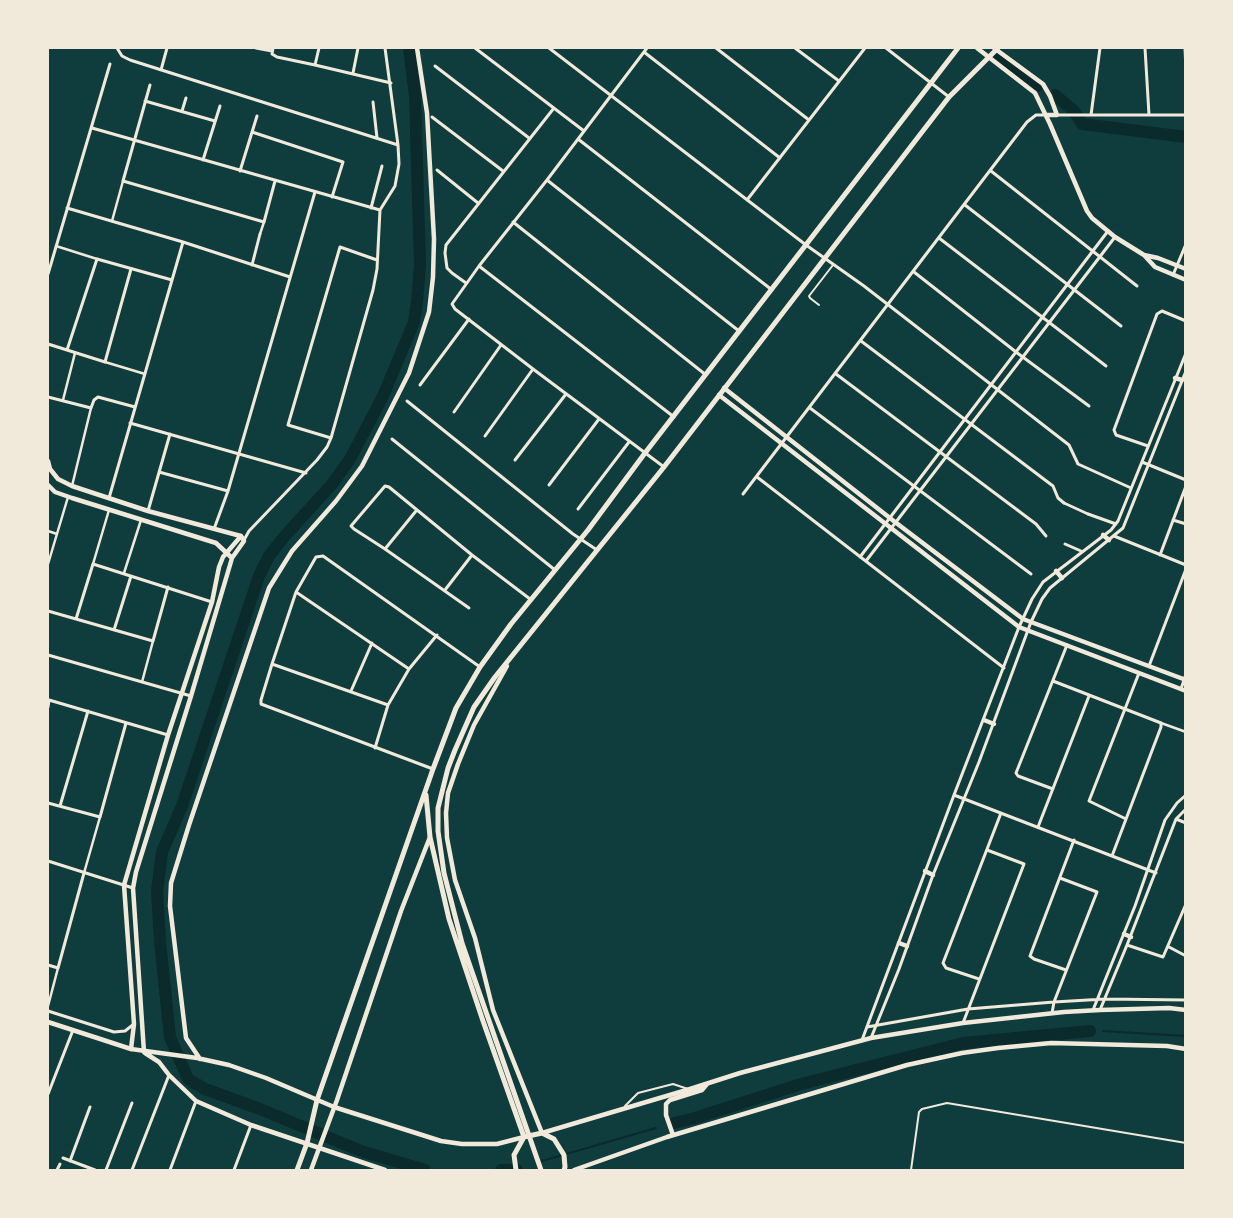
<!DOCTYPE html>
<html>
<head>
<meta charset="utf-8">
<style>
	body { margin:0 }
	#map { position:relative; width:1233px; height:1218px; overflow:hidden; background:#0f3d3e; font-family:"Noto Sans",sans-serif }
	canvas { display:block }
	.frame { position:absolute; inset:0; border:49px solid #f1e9da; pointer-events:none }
</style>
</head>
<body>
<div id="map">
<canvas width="1233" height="1218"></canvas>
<div class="frame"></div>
</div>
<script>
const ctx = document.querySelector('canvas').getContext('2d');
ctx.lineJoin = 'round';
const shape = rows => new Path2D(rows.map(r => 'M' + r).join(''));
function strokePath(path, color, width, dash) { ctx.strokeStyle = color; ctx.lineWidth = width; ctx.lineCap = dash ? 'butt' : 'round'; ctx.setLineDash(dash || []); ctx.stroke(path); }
const stream = shape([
	[1103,1031,1186,1036],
	[542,1161,656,1128]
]);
const river = shape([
	[409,48,415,96,420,265,417,302,414,322,383,396,350,459,333,483,283,538,269,556,259,576,182,806,162,852,157,892,160,941,170,1037,188,1079,205,1089,260,1109,361,1151,425,1170],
	[998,57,1038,86],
	[1055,95,1074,111,1082,124,1186,137],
	[674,1123,695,1118,801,1084,963,1043,1090,1031],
	[501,1170,517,1170]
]);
const service = shape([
	[819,305,810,298,809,296,833,265],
	[625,1106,638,1093,673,1084,688,1089],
	[911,1170,919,1112,922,1109,947,1103,1186,1143]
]);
const pedestrian = shape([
	[112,221,123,181],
	[260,234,264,222],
	[56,246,97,259],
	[105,362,145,374],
	[63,400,75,353],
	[72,486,91,408],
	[1064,503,1088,514],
	[48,531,57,534],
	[48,564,68,497],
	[93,564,109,510],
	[124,573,141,520],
	[142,682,153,641],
	[1161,723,1186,732],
	[84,873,100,817],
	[48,1006,58,968]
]);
const minor = shape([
	[117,48,122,56,130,60,398,145],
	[256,48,272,51],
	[273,48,272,54,277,57,315,65,391,83],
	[475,48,584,131],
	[549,48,806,245,864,286,1069,445,1078,464,1131,488],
	[647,48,547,180,479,266,452,304,455,309,533,369,664,467],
	[716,48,809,120],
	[795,48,839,81],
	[886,48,949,97],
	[1145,48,1149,115],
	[1185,48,1186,71],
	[644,52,780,158],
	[315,65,319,48],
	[435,66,529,138],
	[161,70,167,48],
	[353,73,358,48],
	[150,85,123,181,264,222,275,181],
	[145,101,215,121],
	[373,102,377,138],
	[182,111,186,98],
	[1057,115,1186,115],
	[1091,115,1100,48],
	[432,117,503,171],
	[92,128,380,210],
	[252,132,343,162,332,197],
	[578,139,772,290],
	[203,160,220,106],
	[437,170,478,203],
	[240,171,257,116],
	[991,171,1137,286],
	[547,180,739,331],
	[747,200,865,48],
	[965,205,1121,326],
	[67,208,183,242,290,277],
	[371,208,382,166],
	[380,210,395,186,399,164,398,145,385,48],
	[513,222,706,375],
	[939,238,1106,366],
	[252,265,260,234],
	[479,266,674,417],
	[914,272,1016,352,1089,406],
	[48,274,110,64],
	[1173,275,1186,244],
	[466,283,452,273,447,268,445,253,446,245,554,108],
	[861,341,1053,486,1058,498,1064,503],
	[48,344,105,362,131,269],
	[67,350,97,259,172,280],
	[836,374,1036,524,1046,536],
	[420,385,469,319],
	[48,397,91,408,94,400,98,397,135,407],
	[407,401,573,534,597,550],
	[810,408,1031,574],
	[454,412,501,345],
	[130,423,306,473],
	[485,436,533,369],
	[331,438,288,425,340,247,377,260],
	[392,439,555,570],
	[1148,446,1116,435,1114,430,1157,314,1162,311,1186,321],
	[515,460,566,394],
	[1142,462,1186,480],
	[159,472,228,491],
	[757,477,1004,668],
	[549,485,599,419],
	[743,494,1027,122,1036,115,1045,115],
	[109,498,183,242],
	[578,509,629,442],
	[148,511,170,434],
	[1088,514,1116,524],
	[1173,520,1186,524],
	[214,529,228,491,315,192],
	[1114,536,1186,565],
	[244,540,249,531,317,460,327,447,331,438,373,290,377,269,380,210],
	[1065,544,1081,551],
	[385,549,416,511],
	[1160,555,1186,486],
	[860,557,1108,231],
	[866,561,1115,237],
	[445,590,472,555],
	[296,592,409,669],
	[469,608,385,549,354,529,351,526,385,486,389,487,472,555,530,599],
	[48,611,153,641,168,587],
	[76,619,93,564,212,602],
	[114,630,131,576],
	[48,655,191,696],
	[272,664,388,705],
	[1149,666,1186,569],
	[1053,681,1161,723,1161,727,1112,856],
	[1181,689,1186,674],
	[351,691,372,643],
	[48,707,49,700,168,735],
	[375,748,388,705,409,669,437,635],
	[433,769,261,704,261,700,272,664,296,592,316,557,323,556,480,667],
	[1053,789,1018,776,1016,773,1067,645],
	[954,795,1156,873],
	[48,803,100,817,126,723],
	[60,806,88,711],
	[1126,819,1089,801,1139,673],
	[1176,819,1186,823],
	[1038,827,1089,696],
	[48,861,133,888],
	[1127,945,1163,957,1186,904],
	[1169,947,1186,956],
	[48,965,58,968,84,873],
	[1066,970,1034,959,1030,956,1074,840],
	[979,979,946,968,943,963,1001,813],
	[1093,1010,1135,906,1165,820,1177,803,1186,795],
	[1100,1010,1127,945,1176,819,1186,809],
	[48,1011,114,1032,125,1031,134,1024],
	[1052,1013,1054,1002,1097,892,1060,878],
	[963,1023,1024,864,987,850],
	[867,1027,968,1009,1054,1002,1105,999,1186,1000],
	[871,1038,899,969,933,875,979,762,1031,622,1042,599,1050,588,1123,528,1186,371],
	[862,1040,954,795,1019,627,1032,599,1043,582,1111,530,1118,521,1186,353],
	[48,1094,73,1030],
	[63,1158,95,1170],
	[70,1161,90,1107],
	[57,1170,60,1164],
	[106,1170,132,1103],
	[132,1170,169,1075],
	[170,1170,196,1101],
	[234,1170,251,1125]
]);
const tertiary = shape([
	[1175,378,1182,380],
	[724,388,895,522,1023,619,1186,680],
	[719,395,1019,627,1186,691],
	[48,461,50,469,58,479,72,486,148,511,237,535,241,536,244,541,232,558,230,565,191,696,136,872,133,888,144,1052],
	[48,485,55,492,72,498,216,543,232,558],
	[1103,535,1109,540],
	[1056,571,1062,578],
	[507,666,474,725,458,764,448,793,446,813,447,838,455,880,475,938,493,1010,542,1133],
	[984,720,994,724],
	[925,871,933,875],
	[1124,934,1131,937],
	[899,943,907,946],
	[131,1049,134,1024,124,885,168,735,212,602,219,567,223,557,241,536],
	[311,1170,337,1100,401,911,430,837]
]);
const secondary = shape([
	[977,48,1035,93,1050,124,1087,211,1092,218,1115,237,1144,255,1155,267,1186,280],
	[994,48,1043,84,1050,96,1057,115,1046,115],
	[1144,255,1158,258,1186,269],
	[48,1022,131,1049,197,1058,229,1065,266,1078,334,1107,441,1141,462,1144,497,1144,524,1137],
	[145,1053,159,1062,169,1075,196,1101,251,1125,385,1170],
	[200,1059,186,1038,170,906,171,883,189,825,269,588,292,551,336,501,362,466,409,373,429,312,433,277,434,239,427,113,417,48],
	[542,1133,690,1089,740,1073,871,1038,963,1023,1064,1012,1100,1010,1169,1008,1186,1010],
	[673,1135,666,1115,666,1104,670,1100,702,1090,707,1084],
	[574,1170,667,1137,907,1065,962,1053,998,1048,1051,1043,1167,1046,1186,1049]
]);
const primary = shape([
	[426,795,430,837,449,919,483,1021,524,1137],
	[297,1170,307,1143,317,1100,433,769,456,708,480,667,511,624,588,530,645,453,958,48],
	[516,1170,514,1155,524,1137,542,1133,554,1139,564,1155,565,1167,564,1170],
	[541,1170,462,943,444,873,438,831,438,808,448,768,455,750,474,707,495,677,664,467,949,97,998,48]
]);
strokePath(stream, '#0a2a2b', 2);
strokePath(river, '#0a2a2b', 12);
strokePath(service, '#f1e9da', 2);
strokePath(pedestrian, '#f1e9da', 2.5);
strokePath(minor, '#f1e9da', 3);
strokePath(tertiary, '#f1e9da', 4.5);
strokePath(secondary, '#f1e9da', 4.5);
strokePath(primary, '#f1e9da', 5);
</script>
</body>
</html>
